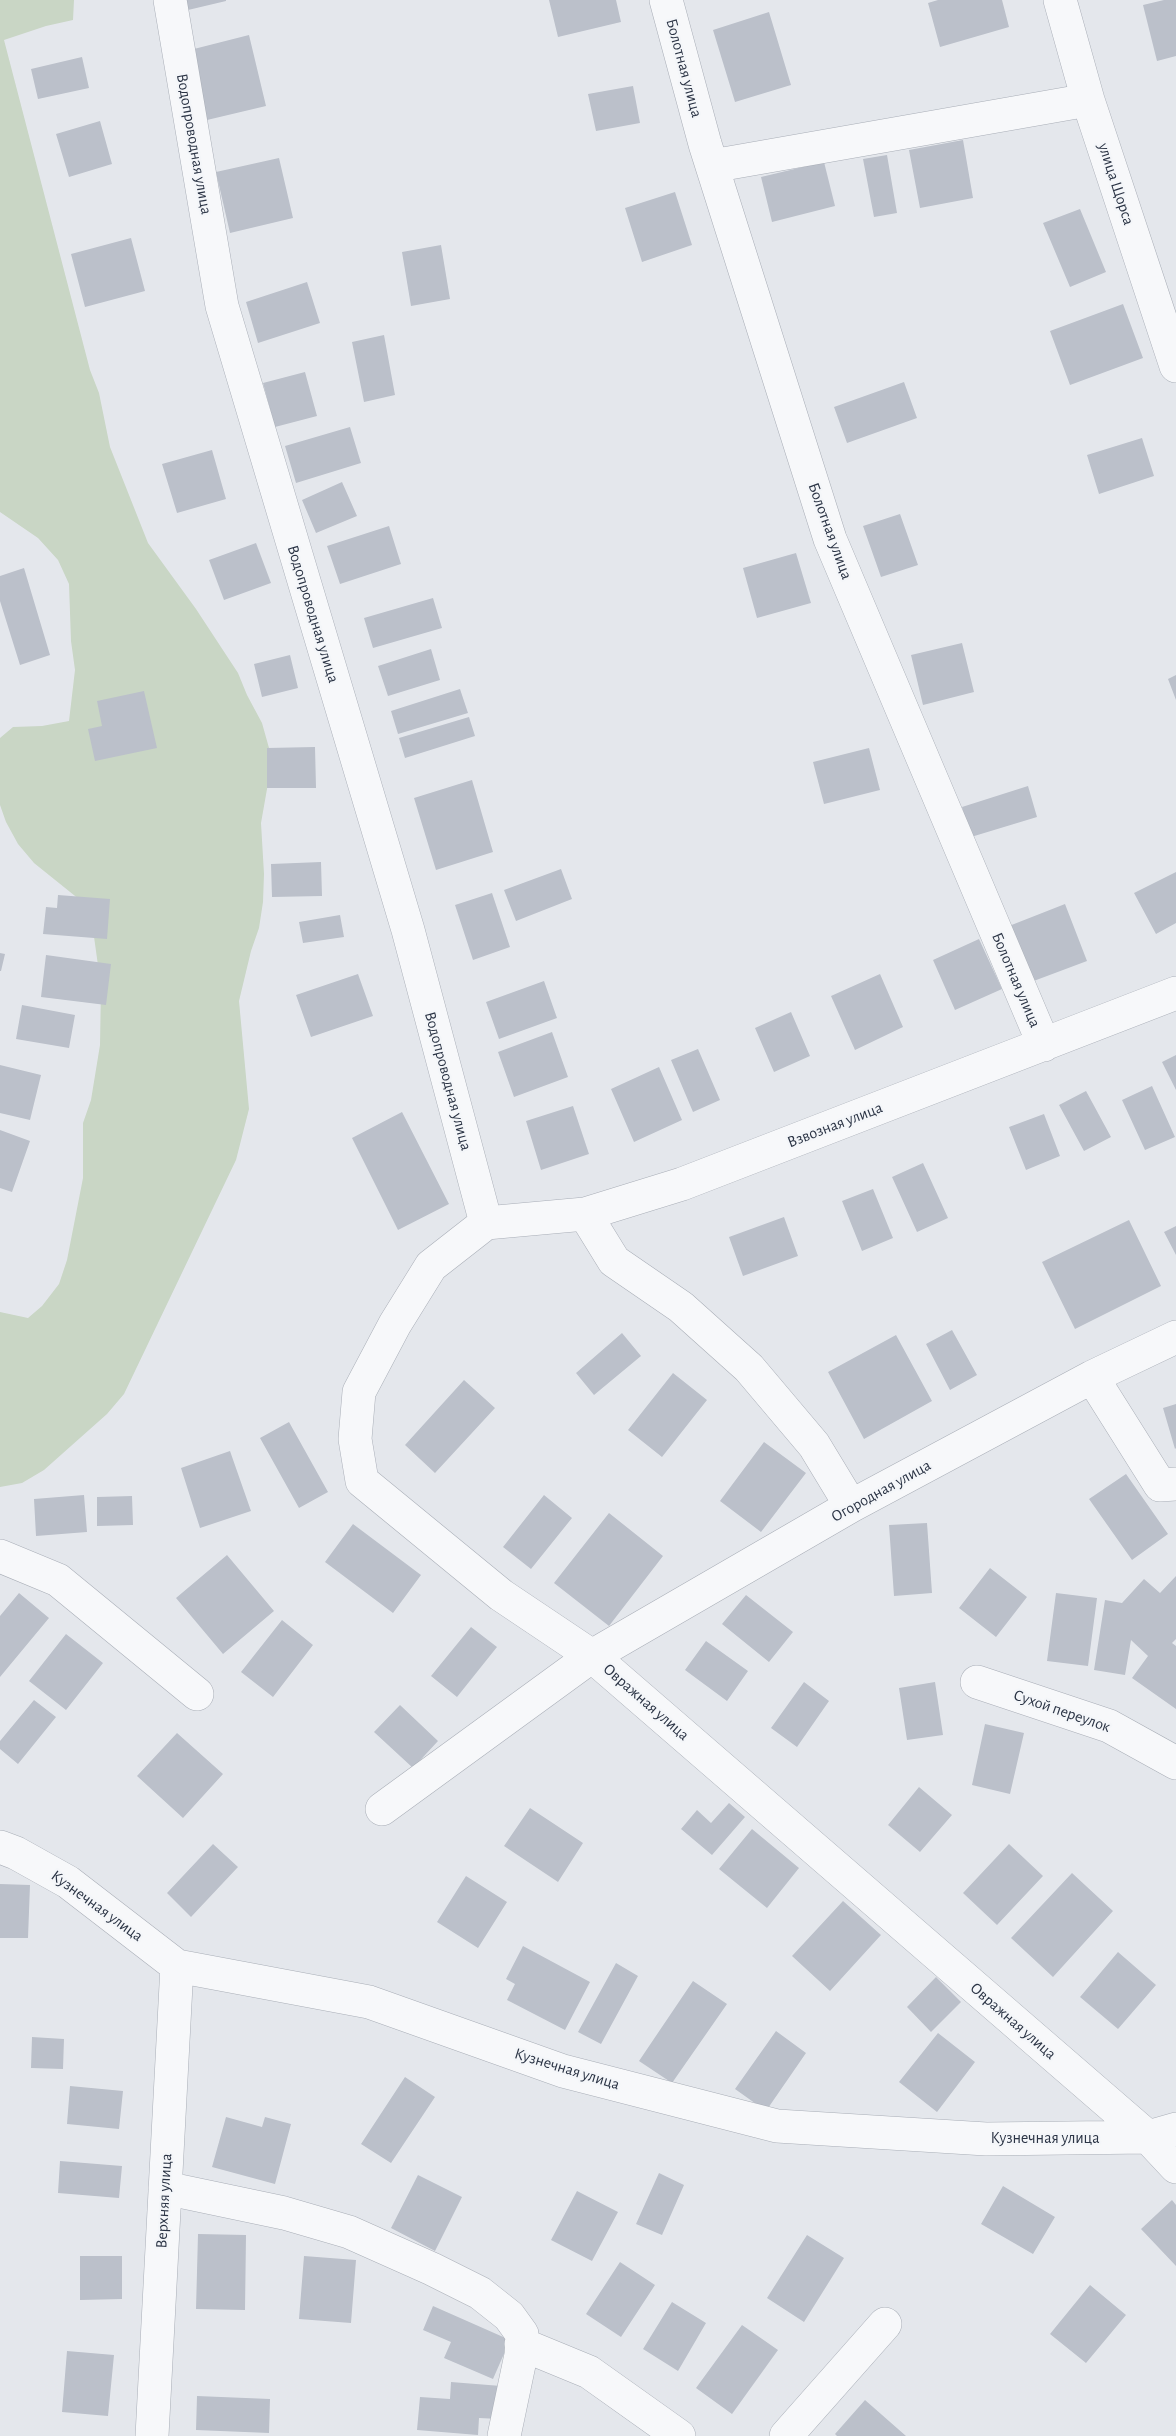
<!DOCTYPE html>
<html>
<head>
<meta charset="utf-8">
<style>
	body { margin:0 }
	canvas { display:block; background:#e4e7ec }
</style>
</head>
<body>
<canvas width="1176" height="2436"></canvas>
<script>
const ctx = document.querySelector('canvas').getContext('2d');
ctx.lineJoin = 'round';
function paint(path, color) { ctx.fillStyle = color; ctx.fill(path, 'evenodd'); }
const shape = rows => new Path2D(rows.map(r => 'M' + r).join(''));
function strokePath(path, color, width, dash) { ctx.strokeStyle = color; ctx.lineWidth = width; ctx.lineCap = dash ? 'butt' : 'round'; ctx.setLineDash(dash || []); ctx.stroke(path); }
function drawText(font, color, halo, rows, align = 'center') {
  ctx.font = font + ' "Alegreya Sans",sans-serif'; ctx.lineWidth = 4.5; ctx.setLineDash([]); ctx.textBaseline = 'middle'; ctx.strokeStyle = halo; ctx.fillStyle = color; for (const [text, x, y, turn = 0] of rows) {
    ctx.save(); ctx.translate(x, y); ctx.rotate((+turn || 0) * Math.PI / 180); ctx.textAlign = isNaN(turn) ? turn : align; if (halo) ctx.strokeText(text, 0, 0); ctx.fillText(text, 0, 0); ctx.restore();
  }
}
const green = shape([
	[0,0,74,0,73,20,46,26,4,40,90,370,99,393,110,447,148,543,196,609,238,673,247,695,262,723,269,748,270,772,261,823,264,874,263,902,259,928,251,951,239,1001,249,1109,236,1160,124,1394,107,1414,44,1470,22,1483,0,1487,0,1312,28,1318,42,1306,59,1284,67,1260,83,1178,83,1123,91,1100,100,1045,101,987,90,908,34,863,18,844,6,822,0,805,0,738,13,727,42,726,69,721,75,670,71,641,69,584,58,560,38,538,0,512]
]);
const building = shape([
	[185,0,226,0,226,1,188,10],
	[549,0,616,0,621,22,558,37],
	[938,0,1002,0,1009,27,940,47,928,3],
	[1164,0,1176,0,1176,56,1157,61,1143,5],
	[769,12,791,85,735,102,713,30],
	[249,35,266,106,207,120,190,50],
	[82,57,89,88,38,99,31,69],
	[633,86,640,123,596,131,588,94],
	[100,121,112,164,69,177,56,134],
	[963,140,973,198,920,208,909,150],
	[887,155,897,213,874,217,863,159],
	[279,158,293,218,230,233,216,172],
	[824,162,835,206,772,222,761,177],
	[675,192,692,245,642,262,625,208],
	[1080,209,1106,272,1070,287,1043,223],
	[131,238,145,291,85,307,71,254],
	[441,245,450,299,411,306,402,252],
	[307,282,320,323,258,343,246,302],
	[1123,304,1143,358,1070,385,1050,331],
	[384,335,395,395,364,402,352,342],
	[305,372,317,416,275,427,263,383],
	[904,382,917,418,847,443,834,407],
	[350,427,361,463,296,483,285,446],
	[1142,438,1154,476,1099,494,1087,455],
	[212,450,226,499,177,513,162,464],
	[342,482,357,516,316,533,302,500],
	[900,514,918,565,881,577,863,526],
	[389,526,401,564,340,584,327,546],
	[256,543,271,583,224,600,209,560],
	[796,553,811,603,757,618,743,568],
	[24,568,50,655,20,665,0,601,0,576],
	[433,598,442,628,373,648,364,618],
	[962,643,974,692,923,705,911,655],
	[431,649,440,680,388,696,378,666],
	[290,655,298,688,262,697,254,664],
	[1176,675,1176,700,1168,679],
	[460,689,468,713,398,734,391,711],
	[144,691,157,748,95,761,88,729,102,726,97,701],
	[469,717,475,736,405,758,399,738],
	[315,747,316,788,267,788,267,748],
	[869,748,880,790,824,804,813,762],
	[472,780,493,852,436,870,414,798],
	[1028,786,1037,817,971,837,962,807],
	[321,862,322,896,272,897,271,864],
	[561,869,572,899,516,921,504,890],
	[1176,872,1176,923,1156,934,1134,893],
	[492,893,510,947,473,960,455,905],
	[58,895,110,899,107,939,43,934,46,907,57,908],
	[1065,904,1087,961,1031,982,1009,926],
	[340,915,344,937,303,943,299,922],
	[979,939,1002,989,955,1010,933,960],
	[0,953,5,954,1,971,0,971],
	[46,955,111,964,106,1005,41,997],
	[358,974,373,1016,311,1037,296,995],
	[880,974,903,1027,855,1050,831,996],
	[544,981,557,1018,499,1039,486,1002],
	[22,1005,75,1015,69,1048,16,1039],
	[791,1012,810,1056,774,1072,755,1028],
	[552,1032,568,1077,514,1097,498,1052],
	[698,1049,720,1100,693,1112,671,1060],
	[1176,1055,1176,1090,1162,1062],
	[0,1065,41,1075,30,1120,0,1113],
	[659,1067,682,1120,634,1142,611,1089],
	[1152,1086,1175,1137,1145,1150,1122,1100],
	[1086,1091,1111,1137,1084,1151,1059,1105],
	[573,1106,589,1154,541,1170,526,1121],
	[402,1112,449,1204,398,1230,352,1138],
	[1044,1114,1060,1156,1026,1170,1009,1127],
	[0,1130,30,1141,12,1192,0,1188],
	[923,1163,948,1218,917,1232,892,1177],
	[873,1189,893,1238,862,1251,842,1201],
	[784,1217,798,1256,743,1276,729,1237],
	[1129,1220,1161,1286,1075,1329,1042,1262],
	[1176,1226,1176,1255,1164,1232],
	[952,1330,977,1375,950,1390,926,1344],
	[622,1333,641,1356,594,1395,576,1373],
	[896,1335,932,1401,864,1439,828,1372],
	[673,1373,707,1400,662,1457,628,1430],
	[464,1380,495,1408,435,1473,405,1445],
	[1176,1404,1176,1448,1175,1449,1163,1408],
	[289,1422,328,1492,299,1508,260,1438],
	[764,1442,806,1473,761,1532,720,1501],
	[230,1451,251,1511,200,1528,181,1468],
	[1126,1474,1168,1534,1132,1560,1089,1499],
	[84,1495,87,1532,36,1536,34,1499],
	[544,1495,572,1518,531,1569,503,1547],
	[132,1496,133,1525,97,1526,97,1497],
	[609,1513,663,1556,609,1626,554,1583],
	[927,1523,932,1593,894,1596,889,1525],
	[353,1524,421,1575,393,1613,325,1562],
	[227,1555,274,1611,223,1654,176,1598],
	[990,1568,1027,1597,996,1637,959,1608],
	[1176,1576,1176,1639,1172,1643,1176,1646,1176,1709,1132,1678,1148,1656,1131,1640,1125,1675,1094,1670,1105,1600,1122,1603,1144,1579,1160,1593],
	[19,1593,49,1618,0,1677,0,1616],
	[1056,1593,1097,1598,1088,1666,1047,1661],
	[746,1595,793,1632,769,1662,722,1624],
	[282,1620,313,1645,273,1697,241,1672],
	[471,1627,497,1647,457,1697,431,1676],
	[66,1634,103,1663,66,1710,29,1681],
	[706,1641,748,1671,727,1701,685,1670],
	[804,1682,829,1701,797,1747,771,1728],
	[935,1682,943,1735,907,1740,899,1688],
	[34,1700,56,1717,18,1764,0,1749,0,1741],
	[400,1705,438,1741,413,1768,374,1732],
	[985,1724,1024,1733,1010,1794,972,1785],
	[177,1733,223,1774,183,1818,137,1776],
	[919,1787,952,1815,920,1852,888,1825],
	[729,1803,745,1817,712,1855,681,1829,697,1810,711,1823],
	[530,1808,583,1843,558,1882,504,1846],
	[752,1829,799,1868,767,1908,719,1869],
	[213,1844,238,1867,191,1917,167,1893],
	[1009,1844,1043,1876,997,1925,963,1893],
	[1072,1873,1113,1911,1053,1977,1011,1938],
	[466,1876,507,1902,478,1948,437,1922],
	[0,1884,30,1885,28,1938,0,1938],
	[843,1901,881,1935,830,1991,792,1956],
	[523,1946,590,1982,565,2030,507,2000,515,1984,506,1979],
	[1118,1952,1156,1985,1118,2029,1080,1997],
	[616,1963,638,1976,601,2044,578,2032],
	[936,1977,961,2002,931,2032,907,2007],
	[693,1981,727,2004,672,2083,639,2061],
	[776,2031,806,2053,766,2111,735,2089],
	[938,2033,975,2062,937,2112,899,2082],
	[32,2037,64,2039,63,2069,31,2068],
	[405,2077,435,2097,391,2163,361,2144],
	[70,2086,123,2091,119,2129,67,2124],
	[226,2117,262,2127,265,2117,291,2124,275,2184,212,2167],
	[60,2161,122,2166,119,2198,58,2193],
	[659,2173,684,2185,662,2235,636,2224],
	[418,2175,462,2197,435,2251,391,2228],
	[1003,2186,1055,2217,1033,2254,981,2224],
	[577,2191,618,2212,592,2261,551,2240],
	[1172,2200,1176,2205,1176,2266,1141,2229],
	[198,2234,246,2235,245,2310,196,2309],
	[807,2235,844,2258,804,2322,767,2298],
	[80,2256,122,2256,122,2299,80,2300],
	[304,2256,356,2260,351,2323,299,2319],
	[620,2262,655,2285,621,2337,586,2314],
	[1090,2285,1126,2315,1086,2363,1050,2334],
	[672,2302,706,2323,678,2371,643,2349],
	[433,2306,510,2340,493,2379,444,2358,451,2342,423,2330],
	[742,2325,778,2350,732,2414,696,2388],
	[67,2351,114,2355,108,2416,62,2412],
	[451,2382,501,2386,499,2419,479,2418,478,2435,417,2430,420,2397,450,2399],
	[197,2396,270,2399,269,2433,196,2430],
	[865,2400,906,2436,837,2436,835,2434]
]);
const minor = shape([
	[170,0,222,306,408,930,486,1223],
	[666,0,705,144,830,539,1044,1045],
	[1060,0,1088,100,1176,366],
	[712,166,1088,100],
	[585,1214,614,1261,681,1307,749,1368,814,1445,851,1506],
	[486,1223,431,1266,395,1324,359,1392,355,1439,362,1481,501,1595,592,1656,1148,2137,1176,2167],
	[486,1223,585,1214,682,1184,1176,993],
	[1092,1377,1160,1485,1176,1484],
	[0,1556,58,1580,197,1694],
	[977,1682,1109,1726,1176,1763],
	[382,1809,592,1656,851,1506,1092,1377,1176,1337],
	[0,1847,16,1853,68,1882,177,1966,369,2002,563,2071,777,2126,986,2139,1148,2137,1176,2129],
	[165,2188,284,2213,349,2232,432,2269,480,2293,509,2316,522,2334,521,2355,504,2436],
	[521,2344,589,2372,679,2436],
	[152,2436,177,1966],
	[786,2436,885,2324]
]);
const streetNames = [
	["Болотная улица",684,68,75],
	["Водопроводная улица",194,144,80],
	["улица Щорса",1116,184,72],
	["Болотная улица",830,531,70],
	["Водопроводная улица",313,614,73],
	["Болотная улица",1016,980,67],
	["Водопроводная улица",448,1081,75],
	["Взвозная улица",835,1125,-21],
	["Огородная улица",881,1491,-29],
	["Овражная улица",646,1702,41],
	["Сухой переулок",1062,1711,19],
	["Кузнечная улица",97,1906,36],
	["Овражная улица",1013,2021,41],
	["Кузнечная улица",567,2069,17],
	["Кузнечная улица",1045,2138],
	["Верхняя улица",164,2201,-87]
];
paint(green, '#c9d6c5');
paint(building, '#bbc0ca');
strokePath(minor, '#a9aeb7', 34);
strokePath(minor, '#f7f8fa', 33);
drawText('16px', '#2b3445', '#f4f6f9', streetNames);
</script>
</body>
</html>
